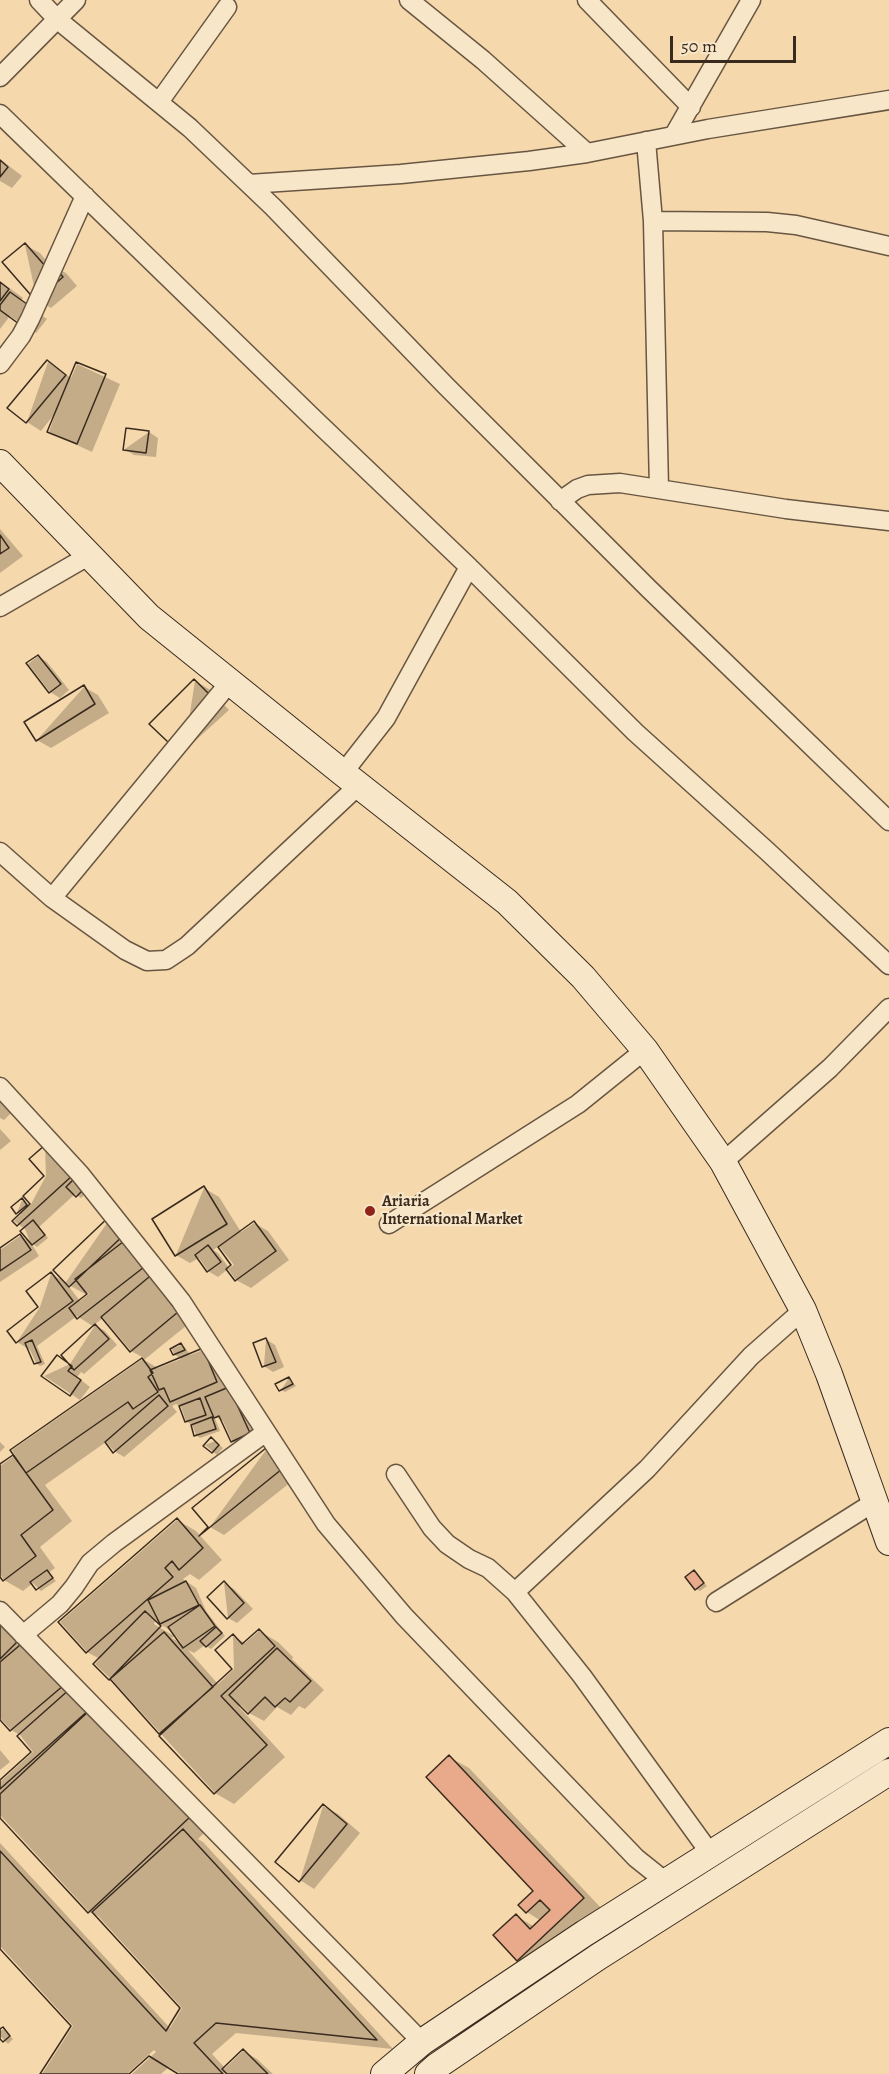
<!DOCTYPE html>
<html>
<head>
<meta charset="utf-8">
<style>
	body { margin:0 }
	#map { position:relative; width:889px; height:2074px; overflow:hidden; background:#f5d8ac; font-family:Alegreya,serif }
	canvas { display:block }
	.scale { position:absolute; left:670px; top:36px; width:126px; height:27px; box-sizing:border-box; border:3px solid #392a1e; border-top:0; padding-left:8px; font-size:18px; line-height:21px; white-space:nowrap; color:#392a1e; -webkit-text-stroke:4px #f8e6c9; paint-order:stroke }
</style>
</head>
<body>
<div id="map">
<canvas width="889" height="2074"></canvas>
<div class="scale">50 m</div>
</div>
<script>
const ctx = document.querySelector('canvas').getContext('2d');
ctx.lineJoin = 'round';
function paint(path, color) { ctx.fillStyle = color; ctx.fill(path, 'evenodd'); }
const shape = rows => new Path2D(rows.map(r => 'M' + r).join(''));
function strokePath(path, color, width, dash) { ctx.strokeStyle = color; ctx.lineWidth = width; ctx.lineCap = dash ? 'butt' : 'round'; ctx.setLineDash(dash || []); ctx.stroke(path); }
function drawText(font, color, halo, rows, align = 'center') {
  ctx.font = font + ' Alegreya,serif'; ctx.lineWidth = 4.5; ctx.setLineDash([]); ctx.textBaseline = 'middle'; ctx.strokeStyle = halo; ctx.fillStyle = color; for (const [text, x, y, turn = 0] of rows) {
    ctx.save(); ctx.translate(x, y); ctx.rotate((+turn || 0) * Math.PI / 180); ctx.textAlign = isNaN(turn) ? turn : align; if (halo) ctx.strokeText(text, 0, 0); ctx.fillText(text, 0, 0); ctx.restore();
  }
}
const shadow = shape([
	[0,159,22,176,12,188,0,181],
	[25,245,40,253,50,265,66,273,77,286,51,308,37,300],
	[0,281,23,298,21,301,47,319,36,333,10,316,0,329],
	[48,362,71,378,77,364,120,384,92,452,49,432,56,412,41,431,27,422],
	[149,432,158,438,156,457,134,455,125,449],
	[0,529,23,556,0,573],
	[38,656,47,662,69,690,60,698,50,692,28,664],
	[195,681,209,689,229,710,184,751],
	[84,687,98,695,109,713,51,748,37,740],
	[0,1097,14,1110,4,1120,0,1118],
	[0,1129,11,1141,0,1150],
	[45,1147,89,1191,81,1198,75,1194,39,1227,48,1238,37,1247,31,1243,39,1256,0,1282,0,1250,20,1236,30,1242,25,1229,14,1221,21,1214,17,1213,22,1200,30,1206,46,1176],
	[204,1188,219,1197,241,1232,254,1223,268,1231,289,1260,251,1288,236,1280,228,1269,218,1277,208,1271,199,1258,190,1263,176,1255],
	[219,1246,234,1265,229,1268,218,1253,213,1250],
	[112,1216,192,1321,144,1360,158,1368,181,1359,174,1354,172,1349,181,1345,185,1347,190,1355,203,1350,238,1394,259,1439,241,1446,232,1441,223,1421,214,1416,220,1431,200,1438,196,1435,192,1425,186,1421,181,1407,176,1404,172,1406,177,1412,124,1457,114,1451,106,1442,45,1485,72,1521,40,1547,55,1568,48,1573,56,1581,41,1591,33,1583,23,1591,4,1580,0,1574,0,1466,15,1455,12,1450,144,1358,131,1351,103,1318,94,1325,105,1331,117,1345,84,1374,81,1372,77,1377,90,1387,80,1400,44,1376,70,1364,94,1327,77,1316,37,1346,45,1364,40,1366,36,1363,30,1350,17,1342,40,1307,51,1274,66,1282],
	[67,1284,85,1294,87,1292,89,1294,80,1301],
	[266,1339,275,1345,284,1367,273,1372,264,1366],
	[289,1378,296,1386,285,1392,281,1390],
	[215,1441,223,1448,217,1455,205,1445],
	[0,1442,5,1447,0,1452],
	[266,1450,296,1478,224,1535,210,1527],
	[177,1520,196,1531,222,1560,199,1580,190,1574,183,1579,196,1588,206,1611,225,1636,211,1649,205,1645,194,1653,188,1650,218,1684,234,1669,233,1636,245,1643,259,1631,278,1642,293,1657,292,1659,324,1690,305,1709,299,1706,291,1715,277,1707,264,1721,249,1713,241,1705,239,1707,285,1757,234,1804,215,1793,111,1679,95,1664,100,1659,87,1652,60,1622],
	[155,1621,173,1632,174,1636,154,1624],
	[175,1635,182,1644,172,1638],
	[694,1572,707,1586,700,1591,696,1589],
	[224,1583,234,1589,253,1609,237,1623,228,1618],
	[0,1612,209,1828,198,1839,203,1842,393,2049,236,2033,212,2054,225,2068,243,2051,257,2059,273,2074,181,2074,169,2067,161,2074,132,2074,156,2052,154,2050,127,2074,42,2074,73,2026,0,1946,0,1843,170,2028,182,2008,98,1916,89,1912,0,1815,0,1782,33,1752,20,1735,11,1730,0,1718],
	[0,1750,10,1762,0,1770],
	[449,1757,469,1768,603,1910,538,1971,518,1960,516,1916,535,1927,541,1921,527,1912,535,1891],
	[323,1806,338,1814,360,1833,314,1889,300,1880],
	[3,2029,13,2039,8,2044,0,2036,0,2031]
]);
const building = shape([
	[0,160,8,167,0,177,0,160],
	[0,160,8,167,0,177,0,160],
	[25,243,46,267,51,263,63,277,36,301,2,262,25,243],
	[25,243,46,267,51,263,63,277,36,301,2,262,25,243],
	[0,282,9,289,0,301,0,282],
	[0,282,9,289,0,301,0,282],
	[10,292,38,312,26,329,0,310,0,305,10,292],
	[10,292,38,312,26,329,0,310,0,305,10,292],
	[47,360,66,375,26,423,7,408,47,360],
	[47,360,66,375,26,423,7,408,47,360],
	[76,362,106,374,77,444,47,432,76,362],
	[76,362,106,374,77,444,47,432,76,362],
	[126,428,149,431,146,453,123,450,126,428],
	[126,428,149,431,146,453,123,450,126,428],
	[0,535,9,548,0,554,0,535],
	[0,535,9,548,0,554,0,535],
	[38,655,61,684,49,693,26,663,38,655],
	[38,655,61,684,49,693,26,663,38,655],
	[194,679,216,701,169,743,149,724,194,679],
	[194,679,216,701,169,743,149,724,194,679],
	[84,685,95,704,36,741,24,722,84,685],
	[84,685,95,704,36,741,24,722,84,685],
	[45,1145,73,1175,17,1226,12,1221,30,1204,23,1196,44,1176,29,1159,45,1145],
	[45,1145,73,1175,17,1226,12,1221,30,1204,23,1196,44,1176,29,1159,45,1145],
	[76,1177,86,1187,76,1197,66,1187,76,1177],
	[76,1177,86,1187,76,1197,66,1187,76,1177],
	[204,1186,227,1224,175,1256,152,1219,204,1186],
	[204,1186,227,1224,175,1256,152,1219,204,1186],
	[22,1198,27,1205,16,1214,11,1207,22,1198],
	[22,1198,27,1205,16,1214,11,1207,22,1198],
	[112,1214,128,1231,69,1287,53,1270,112,1214],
	[112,1214,128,1231,69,1287,53,1270,112,1214],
	[33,1220,45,1235,32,1245,20,1231,33,1220],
	[33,1220,45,1235,32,1245,20,1231,33,1220],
	[254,1221,276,1251,235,1281,226,1269,231,1265,218,1247,254,1221],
	[254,1221,276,1251,235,1281,226,1269,231,1265,218,1247,254,1221],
	[20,1234,31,1250,0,1271,0,1248,20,1234],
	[20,1234,31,1250,0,1271,0,1248,20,1234],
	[128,1238,148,1264,77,1319,69,1308,87,1294,75,1279,128,1238],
	[128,1238,148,1264,77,1319,69,1308,87,1294,75,1279,128,1238],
	[208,1245,221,1262,207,1272,195,1255,208,1245],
	[208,1245,221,1262,207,1272,195,1255,208,1245],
	[51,1272,73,1301,16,1343,7,1331,38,1307,26,1291,51,1272],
	[51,1272,73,1301,16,1343,7,1331,38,1307,26,1291,51,1272],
	[155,1272,174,1295,168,1300,178,1312,130,1352,101,1317,155,1272],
	[155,1272,174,1295,168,1300,178,1312,130,1352,101,1317,155,1272],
	[95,1324,109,1339,74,1370,61,1355,95,1324],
	[95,1324,109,1339,74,1370,61,1355,95,1324],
	[266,1338,276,1362,262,1367,253,1343,266,1338],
	[266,1338,276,1362,262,1367,253,1343,266,1338],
	[32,1340,41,1362,34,1364,25,1343,32,1340],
	[32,1340,41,1362,34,1364,25,1343,32,1340],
	[181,1343,185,1350,173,1355,170,1349,181,1343],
	[181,1343,185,1350,173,1355,170,1349,181,1343],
	[203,1348,217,1382,170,1402,164,1388,159,1390,150,1370,203,1348],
	[203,1348,217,1382,170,1402,164,1388,159,1390,150,1370,203,1348],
	[57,1355,72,1366,68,1371,81,1380,70,1396,41,1376,57,1355],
	[57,1355,72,1366,68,1371,81,1380,70,1396,41,1376,57,1355],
	[142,1358,153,1373,148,1377,158,1392,133,1409,128,1402,26,1473,10,1450,142,1358],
	[142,1358,153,1373,148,1377,158,1392,133,1409,128,1402,26,1473,10,1450,142,1358],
	[289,1377,293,1384,279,1391,275,1384,289,1377],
	[289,1377,293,1384,279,1391,275,1384,289,1377],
	[229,1387,250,1433,231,1442,219,1416,214,1418,205,1397,229,1387],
	[229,1387,250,1433,231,1442,219,1416,214,1418,205,1397,229,1387],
	[159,1395,168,1406,113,1453,105,1442,159,1395],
	[159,1395,168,1406,113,1453,105,1442,159,1395],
	[200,1398,206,1415,185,1422,179,1406,200,1398],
	[200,1398,206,1415,185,1422,179,1406,200,1398],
	[212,1417,216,1429,194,1436,191,1425,212,1417],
	[212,1417,216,1429,194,1436,191,1425,212,1417],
	[211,1437,219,1445,212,1453,203,1446,211,1437],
	[211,1437,219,1445,212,1453,203,1446,211,1437],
	[266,1448,282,1469,199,1536,208,1527,192,1508,266,1448],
	[266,1448,282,1469,199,1536,208,1527,192,1508,266,1448],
	[13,1455,53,1510,21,1535,36,1556,3,1581,0,1577,0,1464,13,1455],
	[13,1455,53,1510,21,1535,36,1556,3,1581,0,1577,0,1464,13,1455],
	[177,1518,203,1548,179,1570,172,1561,165,1568,173,1577,86,1653,58,1622,177,1518],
	[177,1518,203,1548,179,1570,172,1561,165,1568,173,1577,86,1653,58,1622,177,1518],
	[47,1570,53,1578,36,1590,30,1582,47,1570],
	[47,1570,53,1578,36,1590,30,1582,47,1570],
	[694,1570,704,1583,695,1590,685,1577,694,1570],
	[186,1581,199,1605,160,1624,148,1600,186,1581],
	[186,1581,199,1605,160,1624,148,1600,186,1581],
	[224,1581,244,1603,227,1619,207,1597,224,1581],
	[224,1581,244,1603,227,1619,207,1597,224,1581],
	[200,1605,215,1626,183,1648,168,1627,200,1605],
	[200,1605,215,1626,183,1648,168,1627,200,1605],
	[145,1611,161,1626,109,1680,93,1664,145,1611],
	[145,1611,161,1626,109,1680,93,1664,145,1611],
	[0,1618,21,1638,0,1659,0,1618],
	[0,1618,21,1638,0,1659,0,1618],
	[216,1627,222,1633,206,1647,200,1641,216,1627],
	[216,1627,222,1633,206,1647,200,1641,216,1627],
	[259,1629,275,1646,221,1696,267,1745,214,1794,159,1736,232,1669,215,1650,233,1634,242,1644,259,1629],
	[259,1629,275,1646,221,1696,267,1745,214,1794,159,1736,232,1669,215,1650,233,1634,242,1644,259,1629],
	[164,1632,213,1687,159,1734,110,1679,164,1632],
	[164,1632,213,1687,159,1734,110,1679,164,1632],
	[26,1640,64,1685,10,1731,0,1720,0,1662,26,1640],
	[26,1640,64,1685,10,1731,0,1720,0,1662,26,1640],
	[277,1648,311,1681,290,1702,285,1698,275,1707,265,1697,248,1714,229,1695,277,1648],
	[277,1648,311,1681,290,1702,285,1698,275,1707,265,1697,248,1714,229,1695,277,1648],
	[71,1688,90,1709,0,1789,0,1780,31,1752,17,1736,71,1688],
	[71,1688,90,1709,0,1789,0,1780,31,1752,17,1736,71,1688],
	[90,1710,191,1816,88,1913,0,1818,0,1794,90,1710],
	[90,1710,191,1816,88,1913,0,1818,0,1794,90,1710],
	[449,1755,584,1898,517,1961,493,1935,516,1914,530,1929,550,1910,540,1900,526,1913,518,1905,533,1891,426,1777,449,1755],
	[323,1804,347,1824,299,1882,275,1862,323,1804],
	[323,1804,347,1824,299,1882,275,1862,323,1804],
	[183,1829,377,2040,216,2023,194,2043,223,2074,178,2074,149,2056,129,2074,40,2074,71,2026,0,1949,0,1851,166,2031,180,2008,92,1912,183,1829],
	[183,1829,377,2040,216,2023,194,2043,223,2074,178,2074,149,2056,129,2074,40,2074,71,2026,0,1949,0,1851,166,2031,180,2008,92,1912,183,1829],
	[3,2027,10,2036,3,2042,0,2039,0,2029,3,2027],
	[3,2027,10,2036,3,2042,0,2039,0,2029,3,2027],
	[243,2049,268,2074,227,2074,222,2069,243,2049],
	[243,2049,268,2074,227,2074,222,2069,243,2049]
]);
const street = shape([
	[39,0,58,20,190,128,273,207,445,385,649,589,889,821],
	[409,0,483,60,587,153],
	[587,0,691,107],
	[0,77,76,0],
	[159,102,227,7],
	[0,114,315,420,469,567,635,732,767,851,889,965],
	[674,135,751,0],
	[646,141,653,221,659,489],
	[249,184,401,174,529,161,587,153,708,129,889,100],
	[653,221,767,222,796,225,889,246],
	[0,364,21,336,30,319,85,196],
	[560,501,577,489,588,485,620,483,786,509,889,521],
	[0,607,90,555],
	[343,773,386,718,469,567],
	[0,852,52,898,125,950,147,961,166,960,187,946,359,785],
	[52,898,230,682],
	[0,1087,80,1174,181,1301,326,1524,404,1616,636,1858,666,1882],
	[723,1162,830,1068,889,1008],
	[389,1224,578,1104,645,1050],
	[396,1474,432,1528,447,1544,469,1559,488,1568,515,1592,582,1676,710,1853],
	[515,1592,647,1469,751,1356,803,1310],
	[716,1602,876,1501],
	[0,1611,422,2042],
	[23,1635,60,1604,74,1587,90,1563,114,1543,266,1432]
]);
const secondary = shape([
	[0,463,149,617,343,773,507,902,583,977,645,1050,723,1162,803,1310,829,1374,889,1542],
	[384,2074,422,2042,585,1933,889,1741],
	[428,2074,437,2066,598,1957,889,1772]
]);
const markers = [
	[370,1211,6,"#8f2418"]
];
const poiNames = [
	["Ariaria",382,1202],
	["International Market",382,1220]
];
paint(shadow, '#0003');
paint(building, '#e8aa8b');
strokePath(building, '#392a1e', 1.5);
strokePath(street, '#685642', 21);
strokePath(secondary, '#392a1e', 28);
strokePath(street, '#f8e6c9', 18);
strokePath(secondary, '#f8e6c9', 26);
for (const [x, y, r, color] of markers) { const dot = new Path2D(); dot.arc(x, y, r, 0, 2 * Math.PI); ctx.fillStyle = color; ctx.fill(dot); strokePath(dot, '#f8e6c9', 2); }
drawText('bold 16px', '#392a1e', '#f8e6c9', poiNames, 'left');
</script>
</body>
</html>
